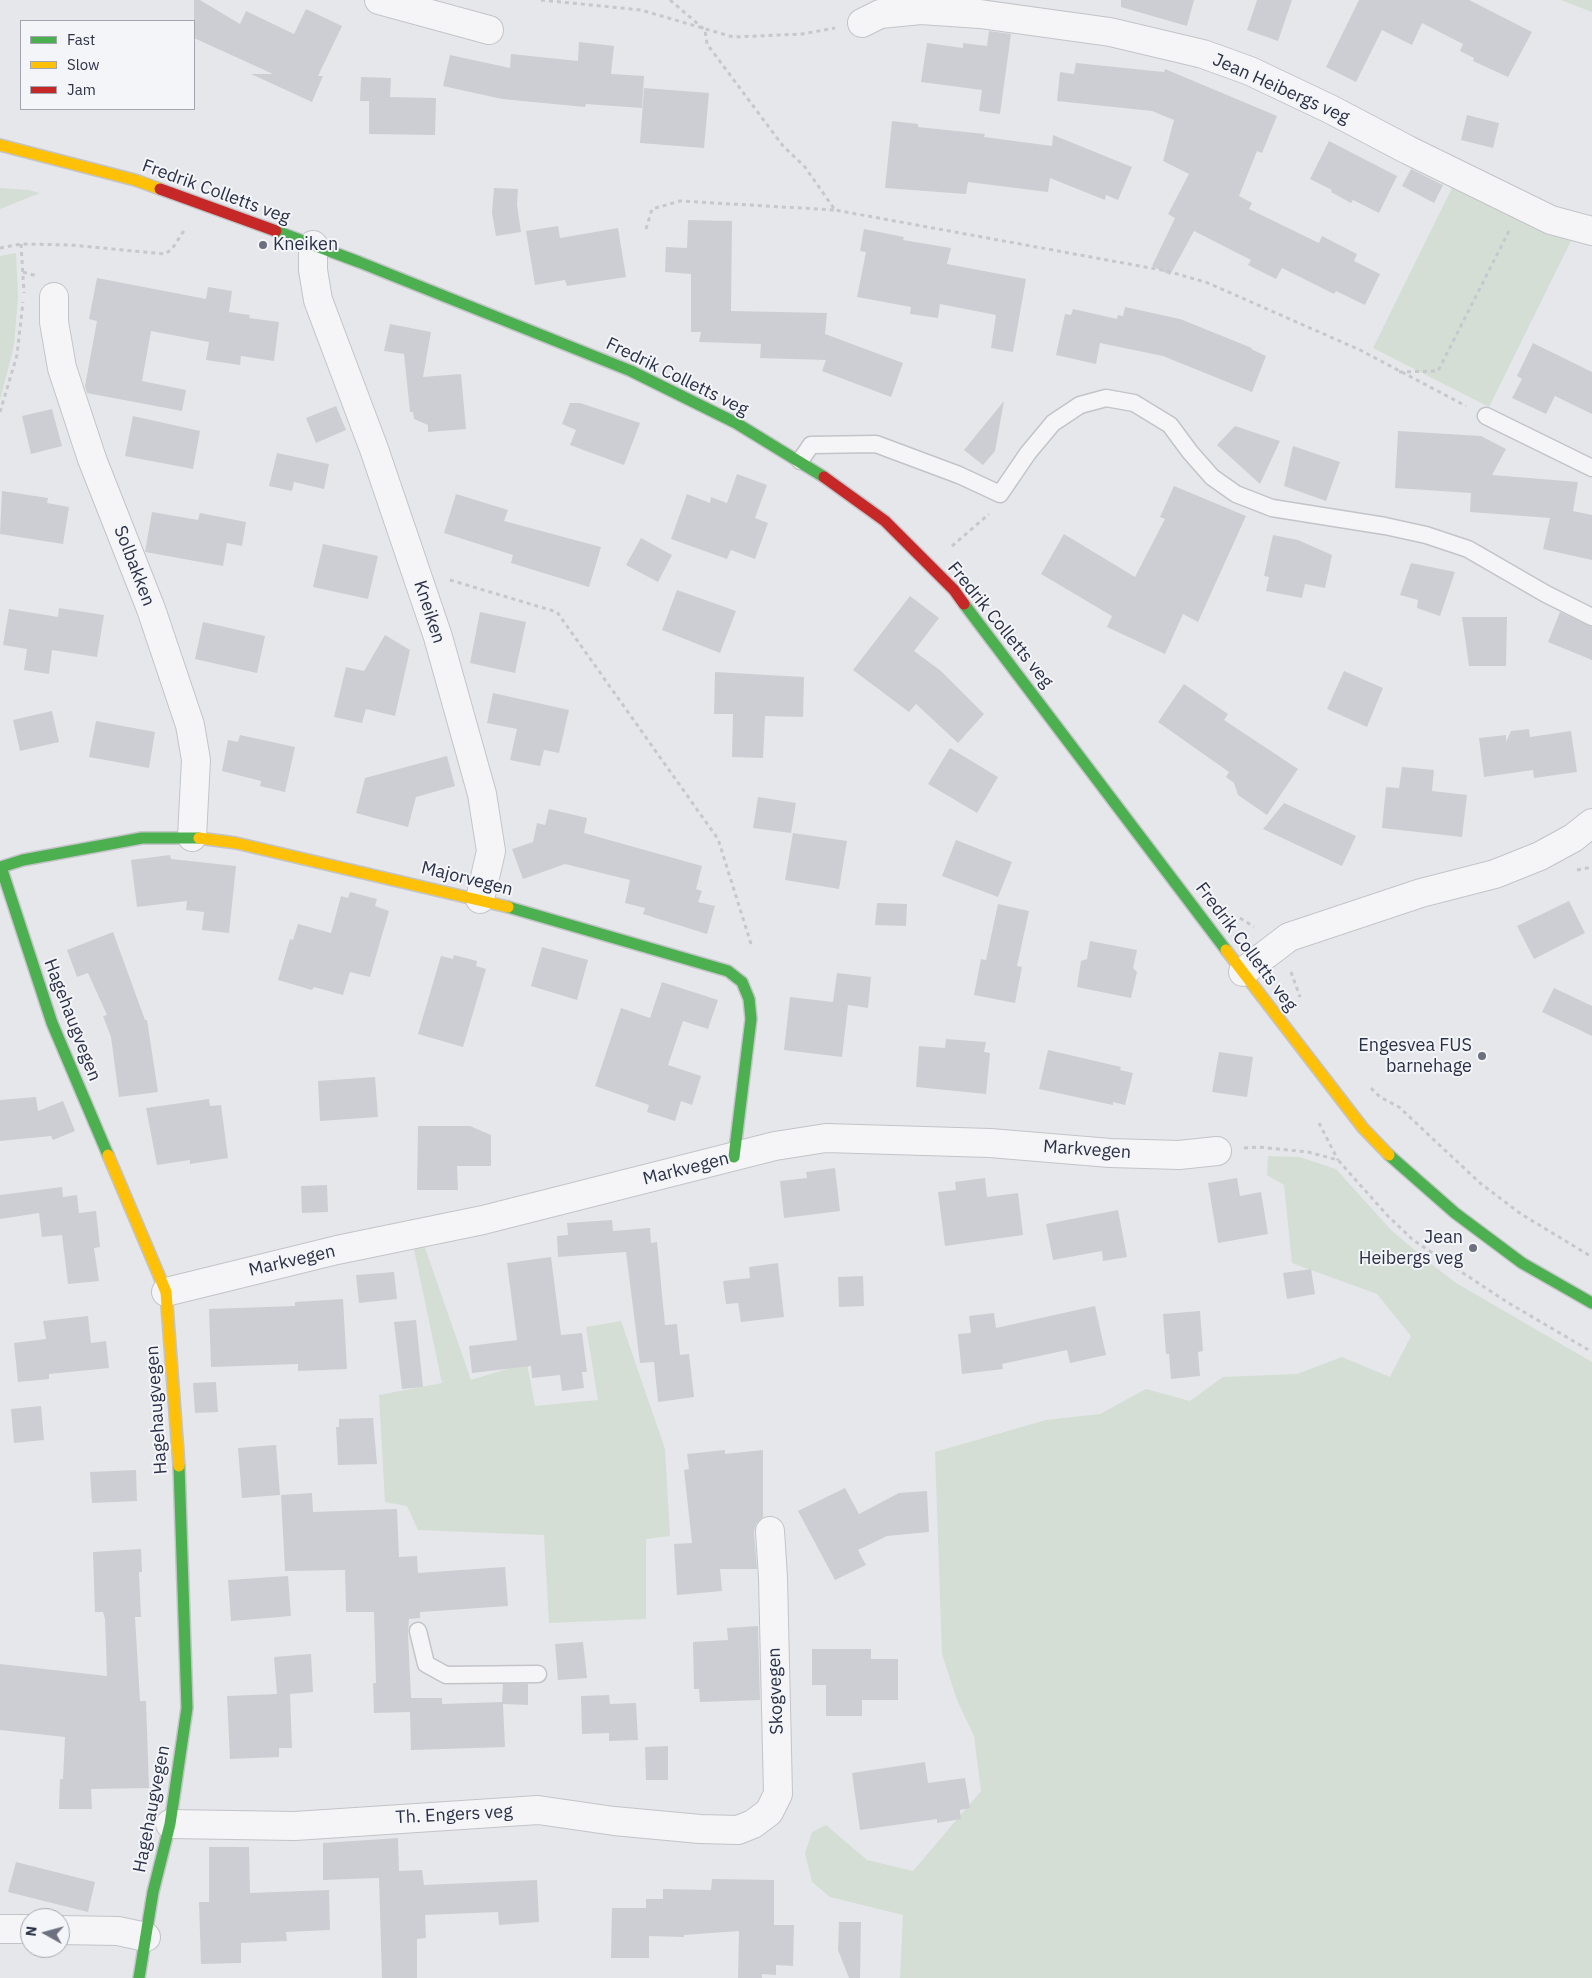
<!DOCTYPE html>
<html>
<head>
<meta charset="utf-8">
<style>
	body { margin:0 }
	#map { position:relative; width:1592px; height:1978px; overflow:hidden; background:#e6e7ea; font-family:"IBM Plex Sans",sans-serif }
	canvas { display:block }
	.legend { position:absolute; left:20px; top:20px; width:175px; height:90px; box-sizing:border-box; background:#f4f5f9; border:1px solid #a3a6b1; margin:0; padding:6px 9px; list-style:none; font-size:15px; color:#2a3046 }
	.legend li { display:flex; align-items:center; gap:10px; height:25px }
	.legend b { width:25px; border:1px solid #a3a6b1 }
	.north { position:absolute; left:20px; top:1908px; width:50px; height:50px; box-sizing:border-box; background:#f4f5f9; border:1px solid #a3a6b1; border-radius:50%; rotate:277deg; font-size:14px; font-weight:700; line-height:20px; text-align:center; color:#2a3046 }
	.north::after { content:''; display:block; margin:auto; width:18px; height:22px; background:#6c707f; clip-path:polygon(50% 0,100% 100%,50% 72%,0 100%) }
</style>
</head>
<body>
<div id="map">
<canvas width="1592" height="1978"></canvas>
<ul class="legend">
<li><b style="height:6px;background:#4caf50"></b>Fast</li>
<li><b style="height:6px;background:#ffc107"></b>Slow</li>
<li><b style="height:6px;background:#c62828"></b>Jam</li>
</ul>
<div class="north">N</div>
</div>
<script>
const ctx = document.querySelector('canvas').getContext('2d');
ctx.lineJoin = 'round';
function paint(path, color) { ctx.fillStyle = color; ctx.fill(path, 'evenodd'); }
const shape = rows => new Path2D(rows.map(r => 'M' + r).join(''));
function strokePath(path, color, width, dash) { ctx.strokeStyle = color; ctx.lineWidth = width; ctx.lineCap = dash ? 'butt' : 'round'; ctx.setLineDash(dash || []); ctx.stroke(path); }
function drawText(font, color, halo, rows, align = 'center') {
  ctx.font = font + ' "IBM Plex Sans",sans-serif'; ctx.lineWidth = 4; ctx.setLineDash([]); ctx.textBaseline = 'middle'; ctx.strokeStyle = halo; ctx.fillStyle = color; for (const [text, x, y, turn = 0] of rows) {
    ctx.save(); ctx.translate(x, y); ctx.rotate((+turn || 0) * Math.PI / 180); ctx.textAlign = isNaN(turn) ? turn : align; if (halo) ctx.strokeText(text, 0, 0); ctx.fillText(text, 0, 0); ctx.restore();
  }
}
const green = shape([
	[1561,0,1592,0,1592,12],
	[1454,184,1574,235,1489,407,1373,348],
	[0,188,28,190,40,193,0,209],
	[16,253,18,297,14,346,0,400,0,256],
	[1268,1156,1299,1157,1336,1169,1391,1230,1430,1263,1456,1283,1592,1362,1592,1978,900,1978,903,1915,830,1897,812,1882,805,1853,812,1832,826,1825,867,1860,913,1871,981,1791,974,1736,957,1700,942,1654,935,1452,1046,1420,1100,1414,1146,1389,1190,1401,1223,1377,1297,1374,1342,1357,1390,1377,1411,1336,1377,1294,1292,1263,1284,1185,1267,1175],
	[423,1242,471,1380,527,1363,535,1406,598,1400,586,1327,621,1321,665,1449,670,1536,646,1539,646,1619,549,1623,544,1535,418,1530,407,1506,385,1502,379,1395,442,1383,413,1245]
]);
const building = shape([
	[194,0,200,0,240,24,246,11,294,34,306,9,342,26,318,76,323,76,312,102,251,74,273,74,194,38],
	[1121,0,1194,0,1187,26,1121,7],
	[1257,0,1292,0,1278,41,1247,30],
	[1359,0,1469,0,1532,32,1508,77,1473,61,1474,58,1460,51,1463,44,1422,23,1412,45,1382,30,1356,82,1326,67],
	[989,31,1011,34,1000,114,979,111,982,90,921,82,927,43,963,48,963,43,987,46],
	[579,42,614,46,611,74,644,76,642,108,586,104,585,107,502,99,443,86,450,55,510,68,511,54,578,61],
	[1076,63,1164,72,1165,69,1277,116,1262,153,1257,151,1239,196,1252,203,1249,209,1319,243,1322,236,1357,254,1354,261,1380,274,1365,305,1336,291,1334,294,1282,268,1276,279,1248,265,1251,260,1194,231,1170,275,1152,266,1175,218,1168,214,1189,174,1163,161,1174,120,1152,111,1057,101,1060,72,1074,74],
	[361,77,391,78,390,97,436,98,435,135,369,134,369,101,360,101],
	[644,88,709,93,704,148,640,143],
	[1467,115,1499,123,1493,148,1461,140],
	[892,121,918,124,918,127,985,134,984,137,1052,146,1053,135,1132,167,1118,200,1106,195,1105,200,1050,178,1048,192,968,182,966,194,885,188],
	[1329,141,1397,176,1379,213,1353,200,1351,203,1331,192,1332,190,1310,179],
	[1411,169,1443,185,1434,203,1402,186],
	[494,188,518,189,517,205,521,232,496,236,492,213],
	[688,220,732,221,731,311,827,313,825,334,903,363,891,397,822,371,826,360,760,358,761,344,699,342,701,332,691,332,691,274,665,272,666,247,687,248],
	[558,226,560,238,618,228,626,277,567,286,565,280,535,285,526,231],
	[864,229,904,237,903,240,951,248,947,264,1026,279,1013,352,991,348,996,315,940,304,938,318,910,314,911,307,857,297,866,252,860,251],
	[97,278,206,299,208,287,232,291,229,312,250,315,249,318,279,322,274,361,241,356,240,365,206,360,209,342,151,331,142,381,186,390,182,411,87,393,85,386,97,321,89,319],
	[1125,307,1180,319,1252,348,1251,349,1266,356,1252,392,1163,356,1100,343,1096,364,1056,355,1065,314,1071,315,1073,309,1117,319,1118,315,1123,316],
	[390,324,431,332,423,377,461,374,466,429,428,432,428,425,414,419,413,412,410,412,404,354,384,351],
	[1533,343,1592,372,1592,414,1555,396,1546,414,1512,398,1522,379,1517,376],
	[1004,401,995,451,983,465,964,450],
	[570,403,580,403,640,423,624,465,570,445,576,430,562,424],
	[336,406,346,430,316,443,306,418],
	[52,409,62,446,31,454,22,416],
	[133,416,200,431,193,469,125,456],
	[1235,426,1280,441,1260,484,1217,445],
	[1398,431,1481,436,1506,449,1492,475,1578,482,1573,511,1592,515,1592,560,1543,549,1550,518,1470,512,1471,493,1395,488],
	[1293,446,1340,462,1326,501,1284,486],
	[277,453,329,464,324,489,294,482,292,491,269,486],
	[737,474,767,485,755,518,768,523,755,559,731,550,727,559,671,539,687,494,710,503,711,497,727,503],
	[1174,486,1246,516,1198,622,1183,614,1165,654,1107,627,1112,616,1041,574,1064,534,1135,577,1165,519,1160,517],
	[2,491,48,498,47,503,69,507,63,544,0,534],
	[456,494,508,510,504,521,601,547,589,587,511,563,513,555,444,533],
	[152,512,198,520,200,513,246,522,242,546,227,543,223,566,145,552],
	[1273,535,1298,540,1332,555,1325,588,1305,584,1302,598,1266,591,1269,577,1264,576],
	[641,538,672,555,658,582,626,565],
	[323,544,378,556,368,599,313,587],
	[1411,563,1455,572,1440,616,1417,608,1418,600,1400,595],
	[677,590,736,611,720,653,662,630],
	[910,596,939,618,914,651,941,671,984,714,958,743,916,704,909,712,853,670],
	[59,608,104,615,97,657,52,650,49,674,24,670,27,649,3,645,9,609,58,617],
	[480,612,526,622,515,673,470,663],
	[1560,612,1592,627,1592,660,1548,642],
	[1462,617,1507,617,1506,666,1469,666],
	[203,622,265,636,257,673,195,659],
	[385,635,410,650,395,716,366,709,362,723,334,717,346,667,364,671],
	[1344,671,1383,688,1367,727,1327,709],
	[715,672,804,677,803,717,765,716,763,758,732,757,733,714,714,714],
	[1184,684,1228,714,1224,720,1298,769,1267,815,1238,795,1234,783,1226,777,1229,772,1158,722],
	[493,693,569,710,559,753,544,750,540,766,510,760,517,729,487,723],
	[52,711,59,742,20,751,13,720],
	[96,721,155,732,149,768,89,757],
	[1529,729,1530,737,1571,731,1577,772,1534,778,1533,770,1484,777,1479,738,1506,735,1506,742,1511,731],
	[240,735,295,747,285,792,260,786,261,781,222,771,228,740,238,742],
	[950,748,998,777,977,813,928,784],
	[447,756,455,786,416,797,408,827,356,813,365,778],
	[1402,767,1434,770,1432,791,1467,795,1462,837,1382,828,1386,787,1399,788],
	[758,797,796,803,791,833,753,828],
	[1284,803,1356,836,1342,866,1263,829],
	[549,809,587,818,584,833,702,866,696,889,702,891,698,902,715,906,707,934,643,914,645,908,625,903,630,880,565,864,523,879,512,849,533,842,537,823,545,825],
	[793,833,847,841,839,889,785,880],
	[956,840,1012,862,998,897,942,876],
	[170,855,171,859,236,866,229,933,202,930,204,912,186,910,187,901,137,907,131,860],
	[350,892,377,899,375,906,389,911,370,977,350,972,343,995,314,987,312,990,278,980,290,939,293,940,298,924,331,933,341,896,348,898],
	[1569,901,1585,933,1534,959,1517,926],
	[877,903,907,904,906,926,875,925],
	[998,904,1029,911,1017,966,1022,967,1015,1003,974,995,981,959,986,960],
	[113,932,145,1020,147,1020,158,1092,119,1097,111,1037,103,1016,107,1015,88,973,77,977,67,950],
	[1090,941,1137,950,1133,968,1137,972,1131,998,1077,987,1081,961,1087,959],
	[542,947,588,960,577,1000,531,986],
	[454,955,477,961,476,966,486,969,463,1047,418,1034,441,956,453,959],
	[837,973,871,977,868,1008,848,1005,842,1057,784,1050,790,997,833,1002],
	[662,982,718,1000,708,1029,683,1021,668,1065,701,1076,692,1105,681,1101,675,1121,647,1112,649,1105,595,1086,621,1008,650,1018],
	[1554,988,1592,1006,1592,1036,1542,1012],
	[946,1039,986,1042,984,1052,990,1053,986,1094,916,1087,919,1046,945,1048],
	[1048,1050,1121,1067,1120,1070,1133,1073,1125,1105,1113,1102,1113,1105,1039,1089],
	[1219,1052,1253,1057,1247,1097,1212,1092],
	[375,1077,378,1117,320,1121,318,1081],
	[36,1097,38,1111,63,1101,75,1131,53,1140,51,1136,0,1141,0,1100],
	[209,1099,210,1106,221,1105,228,1158,190,1164,190,1160,157,1165,146,1108],
	[418,1126,470,1126,491,1135,491,1166,457,1166,458,1190,417,1190],
	[835,1168,840,1211,784,1218,780,1181,807,1178,806,1172],
	[985,1178,987,1197,1018,1193,1023,1235,945,1246,938,1192,956,1190,955,1182],
	[1237,1178,1240,1196,1261,1192,1268,1234,1218,1243,1208,1183],
	[327,1185,328,1212,302,1213,301,1186],
	[62,1187,63,1197,77,1195,79,1213,96,1211,100,1247,94,1248,99,1281,68,1284,62,1235,42,1237,39,1213,0,1219,0,1195],
	[1118,1210,1127,1257,1103,1261,1102,1251,1053,1260,1046,1224],
	[612,1220,613,1231,650,1228,651,1243,657,1242,665,1325,677,1324,680,1355,689,1354,694,1397,658,1402,654,1362,640,1363,626,1252,558,1257,557,1236,568,1235,567,1223],
	[551,1257,561,1335,582,1333,587,1372,582,1372,584,1388,562,1391,560,1375,532,1378,531,1366,472,1373,469,1346,517,1340,507,1263],
	[778,1263,784,1317,741,1322,738,1303,726,1304,723,1281,750,1278,749,1267],
	[1311,1269,1315,1294,1287,1299,1283,1273],
	[394,1272,397,1299,359,1303,356,1275],
	[863,1276,864,1306,839,1307,838,1277],
	[343,1299,347,1369,298,1371,298,1364,211,1367,209,1309,295,1306,295,1302],
	[1095,1306,1106,1355,1070,1363,1067,1350,1002,1364,1003,1369,962,1374,958,1334,971,1333,969,1316,994,1313,996,1328],
	[1200,1311,1203,1351,1198,1352,1200,1376,1171,1379,1169,1354,1166,1354,1163,1314],
	[88,1316,91,1343,106,1341,109,1368,49,1374,49,1379,18,1382,14,1343,46,1339,43,1321],
	[416,1320,423,1387,402,1389,394,1322],
	[216,1382,218,1412,195,1413,193,1383],
	[41,1406,44,1440,14,1443,11,1409],
	[373,1418,377,1464,338,1465,336,1427,339,1427,339,1419],
	[276,1445,280,1495,242,1498,238,1448],
	[725,1450,725,1454,763,1450,763,1517,756,1524,754,1532,757,1569,720,1569,722,1591,677,1595,674,1544,692,1543,684,1470,689,1469,687,1454],
	[136,1470,137,1501,92,1503,90,1472],
	[845,1488,859,1514,899,1493,927,1491,929,1532,887,1536,858,1550,866,1565,835,1580,798,1511],
	[312,1493,313,1512,397,1509,399,1557,417,1556,418,1573,505,1567,508,1606,420,1612,420,1618,409,1619,408,1633,411,1698,442,1698,442,1704,502,1702,503,1684,528,1684,528,1705,503,1704,505,1747,411,1750,410,1712,374,1713,373,1683,376,1683,374,1612,346,1612,345,1570,285,1571,281,1495],
	[141,1549,142,1572,139,1572,141,1617,135,1617,140,1701,146,1701,149,1788,91,1789,92,1809,59,1809,60,1779,63,1779,65,1737,0,1730,0,1664,107,1676,105,1619,103,1612,95,1612,93,1552],
	[288,1576,291,1616,231,1621,228,1580],
	[758,1626,760,1700,700,1702,699,1689,694,1689,693,1642,728,1640,727,1628],
	[583,1642,587,1678,558,1680,555,1644],
	[812,1649,871,1649,871,1659,898,1659,898,1700,862,1700,862,1716,826,1716,826,1685,812,1685],
	[311,1654,313,1692,290,1694,292,1748,279,1748,279,1757,230,1759,227,1696,277,1694,274,1657],
	[609,1695,610,1704,636,1703,638,1740,609,1741,609,1733,582,1734,581,1696],
	[668,1746,668,1780,646,1780,645,1747],
	[925,1762,928,1783,965,1778,970,1808,960,1810,961,1819,937,1823,937,1819,860,1830,852,1773],
	[398,1838,399,1871,422,1870,424,1885,537,1880,539,1922,499,1925,498,1912,425,1915,426,1938,417,1939,417,1978,382,1978,379,1878,323,1880,323,1843],
	[209,1847,249,1847,250,1893,329,1890,330,1930,286,1932,287,1941,241,1943,241,1963,201,1964,199,1902,209,1902],
	[16,1862,95,1882,88,1912,8,1892],
	[712,1879,774,1880,774,1925,794,1925,793,1966,776,1965,776,1975,762,1974,762,1978,738,1978,739,1931,684,1935,684,1937,649,1936,649,1958,611,1958,612,1908,646,1908,646,1899,663,1899,663,1889,711,1890],
	[839,1922,861,1922,860,1978,849,1978,838,1950]
]);
const path = shape([
	[541,0,641,10,733,37,802,34,835,28],
	[670,0,705,30,707,44,783,146,805,167,835,210,1167,271,1208,283,1360,350,1466,406],
	[646,229,652,209,680,201,835,210],
	[21,244,24,293],
	[0,248,21,244,71,245,165,254,172,249,185,229],
	[23,272,37,276],
	[1399,372,1438,371,1509,231],
	[0,412,17,355,23,302],
	[952,546,989,514],
	[450,580,557,612,718,839,752,947],
	[1577,870,1592,867],
	[1240,918,1254,927],
	[1291,972,1300,997],
	[1371,1088,1380,1097,1399,1107,1480,1183,1521,1214,1592,1257],
	[1319,1123,1338,1160],
	[1244,1148,1258,1147,1308,1152,1338,1160,1387,1215,1413,1240,1507,1302,1592,1352]
]);
const lane = shape([
	[1486,416,1592,468],
	[800,461,811,445,876,444,959,475,1000,494,1028,453,1053,423,1080,405,1106,398,1134,403,1170,425,1190,452,1212,477,1236,494,1272,508,1385,526,1426,535,1468,549,1546,594,1592,617],
	[418,1631,426,1664,446,1675,538,1674]
]);
const street = shape([
	[379,0,489,30],
	[862,23,880,14,921,10,980,14,1110,32,1203,54,1250,71,1330,109,1408,150,1551,220,1592,231],
	[313,245,313,270,318,300,374,449,438,637,482,794,491,851,480,899],
	[54,297,54,322,62,368,92,459,151,609,190,725,196,760,192,837],
	[1243,972,1289,937,1421,893,1495,874,1540,856,1573,838,1592,823],
	[166,1292,337,1250,483,1220,775,1146,826,1138,990,1143,1110,1153,1179,1155,1217,1151],
	[170,1824,295,1826,538,1810,614,1821,700,1829,738,1830,753,1824,769,1812,778,1794,773,1578,770,1531],
	[0,1929,30,1929],
	[60,1930,118,1931,146,1937]
]);
const fast = shape([
	[276,231,359,262,631,371,736,423,824,477],
	[964,604,1226,950],
	[508,907,728,971,742,982,749,999,751,1019,734,1157],
	[108,1155,52,1023,1,867,23,860,142,838,199,838],
	[1389,1155,1455,1213,1522,1263,1592,1303],
	[139,1978,153,1892,170,1824,187,1708,179,1466]
]);
const slow = shape([
	[0,145,135,180,160,189],
	[199,838,236,843,508,907],
	[1226,950,1363,1128,1389,1155],
	[108,1155,166,1292,179,1466]
]);
const jam = shape([
	[160,189,276,231],
	[824,477,885,521,954,590,964,604]
]);
const markers = [
	[263,245,5,"#6c707f"],
	[1482,1056,5,"#6c707f"],
	[1473,1248,5,"#6c707f"]
];
const streetNames = [
	["Jean Heibergs veg",1281,89,24],
	["Fredrik Colletts veg",216,192,20],
	["Fredrik Colletts veg",677,377,26],
	["Solbakken",134,566,69],
	["Kneiken",429,612,72],
	["Fredrik Colletts veg",1000,625,51],
	["Majorvegen",467,879,14],
	["Fredrik Colletts veg",1246,947,53],
	["Hagehaugvegen",72,1020,69],
	["Markvegen",1087,1150,4],
	["Markvegen",686,1169,-14],
	["Markvegen",292,1261,-13],
	["Hagehaugvegen",157,1410,-94],
	["Skogvegen",776,1691,-92],
	["Hagehaugvegen",152,1809,-79],
	["Th. Engers veg",454,1815,-3]
];
const poiNames = [
	["Kneiken",273,245,"left"],
	["Engesvea FUS",1472,1046],
	["barnehage",1472,1067],
	["Jean",1463,1238],
	["Heibergs veg",1463,1259]
];
paint(green, '#d4ded5');
paint(building, '#cdced3');
strokePath(lane, '#c3c4c8', 19);
strokePath(street, '#c3c4c8', 30);
strokePath(fast, '#c3c4c8', 14);
strokePath(slow, '#c3c4c8', 14);
strokePath(jam, '#c3c4c8', 14);
strokePath(path, '#c7c8cd', 3, [4, 4]);
strokePath(lane, '#f5f5f7', 16);
strokePath(street, '#f5f5f7', 28);
strokePath(fast, '#4caf50', 11);
strokePath(slow, '#ffc107', 11);
strokePath(jam, '#c62828', 11);
for (const [x, y, r, color] of markers) { const dot = new Path2D(); dot.arc(x, y, r, 0, 2 * Math.PI); ctx.fillStyle = color; ctx.fill(dot); strokePath(dot, '#f4f5f9', 2); }
drawText('18px', '#2a3046', '#f4f5f9', streetNames);
drawText('18px', '#2a3046', '#f4f5f9', poiNames, 'right');
</script>
</body>
</html>
